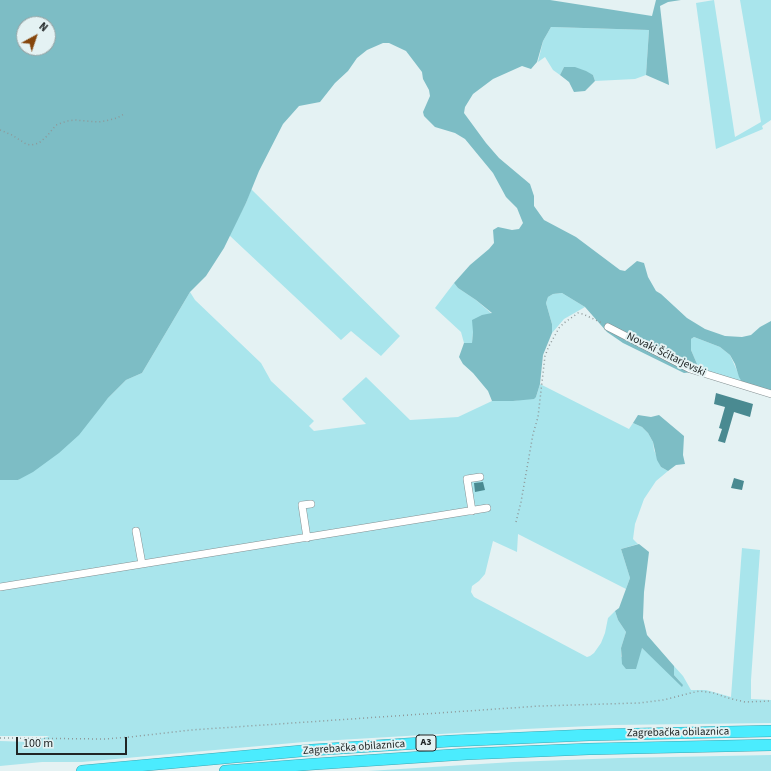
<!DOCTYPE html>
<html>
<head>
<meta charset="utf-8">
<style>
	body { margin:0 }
	#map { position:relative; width:771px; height:771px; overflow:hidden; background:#e4f2f3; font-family:"Source Sans 3",sans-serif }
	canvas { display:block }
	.north { position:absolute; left:16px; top:16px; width:40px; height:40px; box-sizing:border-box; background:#e4f2f3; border:1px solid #96a0a1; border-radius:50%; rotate:40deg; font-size:11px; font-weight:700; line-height:16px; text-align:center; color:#202525 }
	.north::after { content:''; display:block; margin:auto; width:14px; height:18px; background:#85460c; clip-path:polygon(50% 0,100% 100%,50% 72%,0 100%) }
	.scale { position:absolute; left:16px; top:737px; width:111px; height:18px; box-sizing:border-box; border:2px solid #202525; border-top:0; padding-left:5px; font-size:12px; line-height:14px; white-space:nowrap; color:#202525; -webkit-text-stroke:3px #e4f2f3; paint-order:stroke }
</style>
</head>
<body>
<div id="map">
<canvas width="771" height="771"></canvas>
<div class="north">N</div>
<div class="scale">100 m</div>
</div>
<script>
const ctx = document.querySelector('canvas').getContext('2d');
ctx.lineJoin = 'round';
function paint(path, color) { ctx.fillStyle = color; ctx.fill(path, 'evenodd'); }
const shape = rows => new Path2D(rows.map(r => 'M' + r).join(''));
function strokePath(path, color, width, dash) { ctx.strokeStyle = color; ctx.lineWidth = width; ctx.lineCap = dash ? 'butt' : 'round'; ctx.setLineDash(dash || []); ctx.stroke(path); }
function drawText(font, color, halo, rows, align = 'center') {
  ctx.font = font + ' "Source Sans 3",sans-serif'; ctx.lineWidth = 4; ctx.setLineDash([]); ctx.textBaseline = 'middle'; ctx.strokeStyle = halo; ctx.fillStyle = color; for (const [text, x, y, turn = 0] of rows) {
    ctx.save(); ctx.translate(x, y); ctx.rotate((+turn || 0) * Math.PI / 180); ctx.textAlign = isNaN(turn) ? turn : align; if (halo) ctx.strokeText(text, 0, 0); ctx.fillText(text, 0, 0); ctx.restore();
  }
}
const green = shape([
	[714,0,735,137,761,122,740,0,771,0,771,120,762,126,763,129,716,149,696,3],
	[551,27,649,30,646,75,635,79,595,81,593,75,564,67,560,75,553,70,545,57,538,62,543,41],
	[251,189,400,336,381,356,351,331,341,340,229,235,246,203],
	[454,283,458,288,476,300,492,314,473,332,472,343,464,343,461,332,435,308],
	[190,292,195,300,261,363,271,381,314,421,309,426,314,431,366,424,342,399,366,377,410,420,458,417,492,401,513,401,536,397,540,384,629,429,633,423,642,427,648,433,653,442,654,450,661,467,668,471,656,481,644,499,635,524,633,539,638,544,621,549,630,578,626,589,518,534,517,552,493,541,485,574,479,581,472,586,471,592,474,597,587,657,590,656,594,653,601,643,605,633,608,618,615,611,618,620,626,632,621,648,621,657,642,648,683,685,674,675,674,666,683,676,691,690,706,690,731,697,742,548,760,550,751,680,751,699,771,700,771,723,612,725,525,729,304,742,82,762,42,762,0,766,0,741,30,742,50,736,0,736,0,480,18,480,108,398,126,380,142,373],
	[562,293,585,307,564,319,552,333,552,324,546,303,548,297,553,294],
	[694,337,720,347,730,355,743,384,694,369,697,364,691,350,691,339],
	[771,755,771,771,368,771,513,762,620,758]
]);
const forest = shape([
	[0,0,550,0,652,16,656,0,681,0,668,2,660,6,669,85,646,75,649,30,551,27,543,41,537,62,531,69,522,66,493,79,473,94,465,107,464,113,486,143,499,158,530,184,534,196,534,206,544,220,576,237,620,270,625,271,637,261,644,263,648,277,656,291,661,294,687,318,705,329,725,336,742,337,751,335,760,327,771,321,771,391,743,384,739,377,735,364,730,355,720,347,694,337,691,339,691,350,697,364,693,372,684,373,623,343,607,332,585,307,562,293,553,294,548,297,546,303,552,324,552,333,543,355,540,384,536,397,534,399,513,401,492,401,488,391,473,373,463,364,459,357,464,343,472,343,473,332,472,320,482,315,492,313,476,300,458,288,454,283,470,265,489,249,494,243,493,230,498,227,512,230,519,229,523,223,517,208,506,197,493,173,465,139,455,133,435,127,424,116,423,112,430,96,429,90,423,79,422,72,406,51,389,43,383,43,367,50,357,58,348,71,335,83,320,102,299,106,283,124,259,171,246,203,224,248,206,276,190,292,142,373,126,380,108,398,79,435,59,453,33,472,18,480,0,480],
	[24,24,48,24,48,48,24,48],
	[564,67,575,67,586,71,593,75,595,81,585,91,574,92,569,82,560,75],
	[638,415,651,417,659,415,684,436,683,455,685,464,676,465,668,471,661,467,657,460,653,442,648,433,642,427,633,423],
	[639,544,649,552,644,592,643,618,647,635,674,666,674,675,683,685,682,687,642,648,636,669,626,669,622,664,621,648,626,632,618,620,615,611,619,608,630,578,621,549]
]);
const building = shape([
	[716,393,753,404,750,417,734,412,725,443,718,441,722,429,719,428,725,407,714,404],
	[734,478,744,481,742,490,731,488],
	[483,482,485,490,475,492,474,483]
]);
const path = shape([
	[0,130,12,135,26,144,31,145,39,143,47,136,56,125,67,121,75,120,98,122,105,121,117,118,124,114],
	[516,522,521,502,533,434,538,417,545,356,549,346,559,328,564,323,578,313,583,314,602,323],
	[0,738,105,739,130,737,191,730,540,706,639,703,663,700,699,691,714,693,728,698,745,702,771,701]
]);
const minor = shape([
	[608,327,690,369,771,394],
	[472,511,467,479,480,477],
	[136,531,142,564],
	[307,538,302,505,311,504],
	[0,587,487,508]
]);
const highway = shape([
	[82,771,312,750,451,741,589,735,771,731],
	[225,771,315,764,467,754,589,749,771,745]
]);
const shields = [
	[426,743,20]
];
const shieldNames = [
	["A3",426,743]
];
const streetNames = [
	["Novaki Šćitarjevski",666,355,26],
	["Zagrebačka obilaznica",678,733,-1],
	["Zagrebačka obilaznica",354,748,-4]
];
paint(green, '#a9e5ec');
paint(forest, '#7dbdc5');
paint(building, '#4a8a91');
strokePath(minor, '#859193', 8);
strokePath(highway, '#3ca6b2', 12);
strokePath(path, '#8e9899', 1.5, [1, 3]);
strokePath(minor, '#fff', 7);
strokePath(highway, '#4becfe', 11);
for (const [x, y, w] of shields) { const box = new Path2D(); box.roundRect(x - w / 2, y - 8, w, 16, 3); ctx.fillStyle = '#e4f2f3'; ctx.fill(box); strokePath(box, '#202525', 1); }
drawText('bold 10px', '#202525', null, shieldNames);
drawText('11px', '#202525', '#e4f2f3', streetNames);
</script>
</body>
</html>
